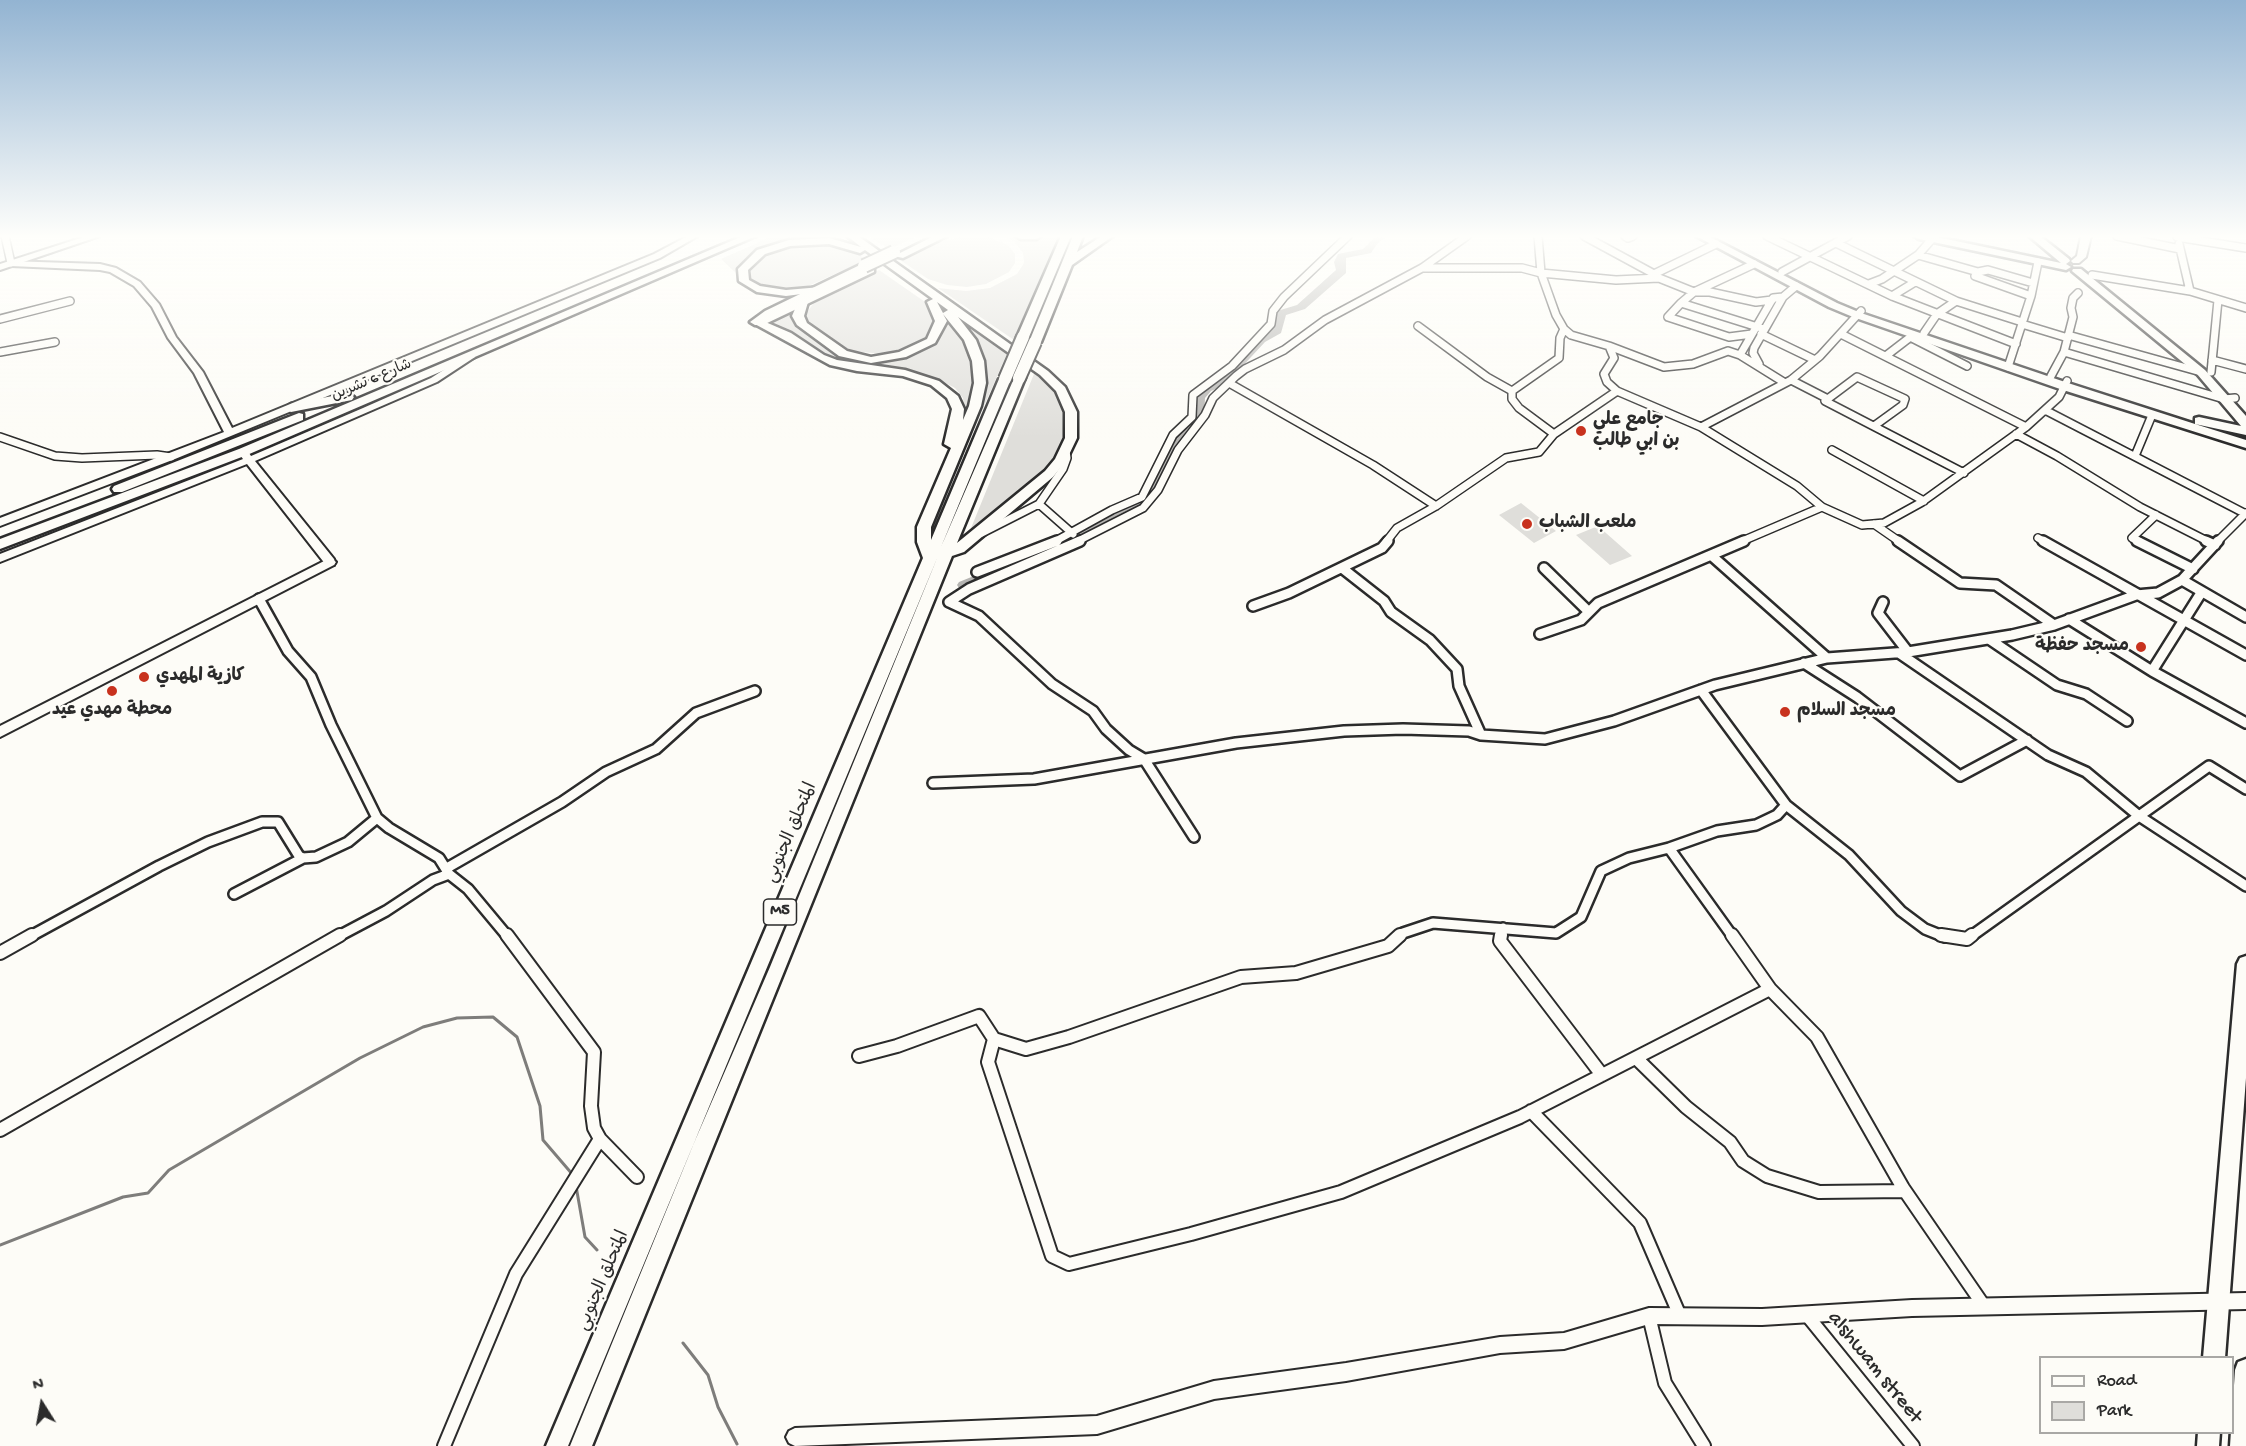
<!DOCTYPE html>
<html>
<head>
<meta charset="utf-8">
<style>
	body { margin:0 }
	#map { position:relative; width:2246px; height:1446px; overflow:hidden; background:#fdfcf7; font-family:"Gochi Hand",sans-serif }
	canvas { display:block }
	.legend { position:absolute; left:2039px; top:1356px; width:195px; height:78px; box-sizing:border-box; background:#fdfcf7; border:2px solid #a9a8a5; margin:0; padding:8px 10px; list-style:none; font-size:18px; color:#2b2b2b }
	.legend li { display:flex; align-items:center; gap:12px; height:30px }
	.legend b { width:30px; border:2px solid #a9a8a5 }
	.north { position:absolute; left:12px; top:1374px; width:60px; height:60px; -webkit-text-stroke:4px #fdfcf7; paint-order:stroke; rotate:349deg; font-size:16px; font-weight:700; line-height:24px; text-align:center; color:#2b2b2b }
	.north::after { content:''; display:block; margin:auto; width:21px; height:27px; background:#2b2b2b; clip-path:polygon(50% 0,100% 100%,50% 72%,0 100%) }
</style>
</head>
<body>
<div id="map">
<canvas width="2246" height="1446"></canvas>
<ul class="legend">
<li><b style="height:8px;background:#fdfcf7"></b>Road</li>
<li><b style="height:16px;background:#dfdeda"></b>Park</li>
</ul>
<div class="north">N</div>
</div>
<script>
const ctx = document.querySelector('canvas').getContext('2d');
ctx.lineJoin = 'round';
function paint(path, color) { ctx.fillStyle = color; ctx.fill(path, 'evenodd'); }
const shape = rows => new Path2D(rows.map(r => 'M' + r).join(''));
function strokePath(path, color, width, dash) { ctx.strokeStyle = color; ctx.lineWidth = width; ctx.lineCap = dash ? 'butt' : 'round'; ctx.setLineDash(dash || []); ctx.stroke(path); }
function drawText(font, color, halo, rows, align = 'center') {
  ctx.font = font + ' "Gochi Hand","Playpen Sans Arabic",sans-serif'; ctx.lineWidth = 4.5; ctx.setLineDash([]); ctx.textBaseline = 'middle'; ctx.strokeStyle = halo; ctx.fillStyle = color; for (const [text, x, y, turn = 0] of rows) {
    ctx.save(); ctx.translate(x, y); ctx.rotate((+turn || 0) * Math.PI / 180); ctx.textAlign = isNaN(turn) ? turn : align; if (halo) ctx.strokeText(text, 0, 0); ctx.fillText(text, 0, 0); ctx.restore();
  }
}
const green = shape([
	[773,236,813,236,797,237,764,246,744,259,737,274,721,259],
	[868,236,918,236,889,249],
	[966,236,985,236,1008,245,1015,254,1015,263,1009,272,986,284,967,287,947,285,928,279,900,260,942,241],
	[1003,236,1059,236,1014,340,938,288,966,291,990,288,1017,274,1024,263,1023,253,1015,242],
	[815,240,849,247,866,260,806,287,785,290,759,286,750,280,746,273,747,267,767,250],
	[879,270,931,306,937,320,934,328,922,343,882,354,853,351,840,345,812,325,805,315,813,304],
	[795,309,798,322,863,361,900,358,929,346,944,330,944,314,960,331,973,356,977,393,965,416,963,398,955,388,936,378,914,371,851,364,835,359,785,328,767,324],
	[960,315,1009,349,984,406,987,373,983,353,970,327],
	[1036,369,1052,384,1062,400,1067,416,1066,436,1061,449,1045,471,969,533],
	[1521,503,1556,531,1534,543,1499,515],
	[1598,526,1632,556,1610,565,1576,535]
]);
const stream = shape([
	[576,1186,585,1237,597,1250],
	[0,1245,123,1197,148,1193,169,1170,360,1058,423,1027,457,1018,493,1017,517,1037,540,1106,543,1140,573,1175],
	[683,1343,708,1375,718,1407,737,1444]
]);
const river = shape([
	[1376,236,1387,236,1377,244,1371,253,1346,258,1346,273,1305,309,1286,315,1281,333,1265,342,1225,385,1211,391,1205,398,1204,419,1185,436,1168,464,1160,487,1150,503,1118,517,1046,557,969,588,959,588,957,585,959,582,1036,551,1108,511,1140,497,1148,486,1156,464,1174,434,1192,418,1193,397,1203,385,1217,381,1257,338,1272,329,1277,311,1297,305,1336,270,1334,262,1338,254,1363,249,1376,236]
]);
const minorFar2 = shape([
	[5,236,11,263],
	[1538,236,1541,273,1556,315,1564,329,1571,335,1609,346,1614,358,1604,374,1607,382,1617,391,1701,427,1797,486,1822,507,1862,525,1884,523,1922,502,2026,427,2059,397,2067,381],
	[1584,236,1654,274],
	[1625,236,1628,238,1633,236],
	[1767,236,1892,296,2016,344],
	[2117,236,2180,249],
	[2177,237,2246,248],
	[1836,243,1956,301,1937,314,1924,333],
	[2179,244,2190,291],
	[1918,255,1978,272,1988,270,2033,283],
	[1754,264,1694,292,1681,303,1764,329],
	[1422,268,1522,268,1541,273,1616,280,1659,278,1694,292,1710,292,1756,302,1772,300],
	[1782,272,1848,236],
	[2092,275,2190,291,2246,308],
	[1975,276,2031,296],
	[1657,277,1654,274,1716,244],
	[1869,284,1882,279,1918,255,1932,239],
	[1892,296,1915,282],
	[1783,297,1773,298,1740,355,1785,383],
	[1956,301,2022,322],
	[1681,303,1668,317,1729,337,1752,334],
	[0,319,70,301],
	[2022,324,2068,338],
	[1418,326,1487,377,1512,391],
	[1761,334,1815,360],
	[1841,334,2026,427],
	[2068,335,2201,372],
	[1910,337,1967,366],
	[1609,346,1664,367,1693,364,1728,351,1740,355],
	[0,352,55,342],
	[2064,352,2224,399,2235,398],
	[1887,355,1913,335],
	[2212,360,2246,369],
	[1759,364,1753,353,1754,348,1783,297,1796,286],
	[2008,367,2031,296,2038,262],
	[2211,372,2218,300],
	[2051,376,2064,352,2073,317,2071,308,2073,298,2078,293],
	[1791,380,1828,399],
	[1229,383,1373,465,1436,506],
	[2045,410,2244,513],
	[1874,426,1903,405,1905,399,1857,377,1825,401,1964,473],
	[1701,427,1791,380,1820,356,1861,311],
	[1554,434,1519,408,1512,399,1512,391,1559,358,1560,338,1564,329],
	[2016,434,2057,456,2140,507,2209,542],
	[0,437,55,456,82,458,157,455,171,457],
	[1832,450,1924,501],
	[2135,456,2152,415],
	[1039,504,1073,534],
	[1874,524,1900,542],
	[982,533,1039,504,1063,469,1067,458,1066,451],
	[2038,538,2045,542],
	[1054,542,1112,510,1142,497,1173,435,1192,417,1193,395,1232,366,1271,324,1273,311,1284,297,1348,236],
	[1076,542,1143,508,1158,490,1178,450,1205,415,1213,398,1236,376,1245,369,1284,350,1325,320,1422,268,1467,236],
	[1386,542,1397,528,1436,506,1506,458,1539,452,1554,434,1617,391],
	[1740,542,1822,507],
	[2140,542,2132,538,2156,515],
	[2217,542,2246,513]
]);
const minorFar1 = shape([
	[1898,541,1960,583,1996,585,2054,625],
	[2043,541,2246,655],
	[2137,541,2193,569],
	[2206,541,2215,545],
	[1712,556,1827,658],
	[1342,568,1384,601,1391,612,1430,640,1457,669,1459,686,1481,735],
	[1544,568,1589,612],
	[977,572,1057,541],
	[2182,580,2246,617],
	[259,599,288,651,311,677,331,725,377,818,389,828,439,858,449,874,468,889,508,937],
	[949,602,969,589,1080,541],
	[949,602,979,616,1052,684,1093,711,1106,729,1129,750,1144,759,1194,837],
	[1883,602,1878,613,1908,652],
	[1253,606,1289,593,1382,548,1388,541],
	[2069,619,2152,671,2201,593],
	[1540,634,1581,620,1598,603,1744,541],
	[1989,639,2057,685,2086,694,2127,721],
	[1899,653,2048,755,2086,772,2139,816,2246,886],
	[1804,663,1857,697,1960,776,2027,740],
	[2152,671,2246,723],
	[933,783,1034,779,1236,743,1344,731,1403,729,1469,731,1481,735,1545,739,1614,721,1715,685,1827,658,1908,652,2012,635,2054,625,2136,595,2158,593,2182,580,2218,541],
	[1786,805,1849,855,1901,911,1925,929,1945,937],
	[1669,848,1733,937],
	[447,868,562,802,606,772,656,749,696,713,755,691],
	[234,894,303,858,316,857,348,842,377,818],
	[29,937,159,866,208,842,262,822,278,822,299,856,303,858],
	[337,937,386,911,433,880,449,874],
	[1399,937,1403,933,1433,923,1556,933,1581,917,1601,871,1629,858,1669,848,1717,831,1756,825,1777,815,1786,805,1701,690],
	[1501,937,1503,928],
	[1970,937,2209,766,2246,789]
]);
const minor = shape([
	[507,935,594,1052,591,1106,594,1128,600,1139,637,1177],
	[1501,935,1500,941,1602,1075],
	[1732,935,1770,989,1817,1037,1903,1188,1984,1306],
	[1941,935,1967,939,1972,935],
	[0,953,32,935],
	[994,1039,988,1062,1052,1256,1069,1264,1191,1234,1341,1192,1520,1117,1770,989],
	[859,1056,897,1046,979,1016,994,1039,1026,1049,1069,1037,1241,977,1296,973,1388,946,1400,935],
	[1636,1058,1686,1107,1730,1142,1743,1161,1767,1176,1819,1192,1905,1191],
	[1531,1111,1640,1223,1680,1316],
	[0,1130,340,935],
	[1806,1314,1913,1446],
	[1649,1316,1665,1383,1704,1446],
	[444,1446,516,1274,600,1139]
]);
const tertiary = shape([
	[688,236,698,236,660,258,294,410,175,459,0,526,0,518,224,432,194,373,168,338,152,307,134,286,110,272,100,270,11,266,7,263,8,261,100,264,116,268,140,282,159,304,176,337,203,372,232,428,654,254,688,236],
	[472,352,475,353,475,357,437,382,255,461,334,559,335,562,334,565,326,565,247,464,0,562,0,554,243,459,240,455,241,453,249,453,251,456,363,408,431,378,472,352],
	[2246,1293,2246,1309,1912,1316,1762,1325,1649,1324,1564,1349,1500,1353,1346,1381,1214,1399,1097,1434,795,1446,789,1443,786,1437,789,1431,795,1428,1097,1416,1214,1381,1346,1363,1500,1337,1564,1333,1649,1308,1762,1309,1912,1300,2246,1293]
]);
const secondary = shape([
	[87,236,100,236,0,270,0,264,87,236],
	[2081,236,2091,236,2086,257,2079,263,2073,263,2071,261,2077,256,2081,236],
	[330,558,336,562,334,565,0,737,0,726,330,558]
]);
const primary = shape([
	[934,236,947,236,903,258,894,256,934,236],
	[1696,236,1708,236,1837,303,1861,313,2068,383,2195,424,2195,418,2199,417,2241,426,2197,374,2072,271,2073,269,2081,269,2205,370,2246,416,2246,435,2195,424,2246,440,2246,448,2060,389,1853,317,1829,307,1696,236],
	[1914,236,1932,236,2061,263,2029,236,2040,236,2069,259,2070,261,2066,264,2071,267,2066,270,1919,239,1914,236],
	[864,263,868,264,868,267,874,268,874,272,763,325,755,325,750,322,765,311,864,263],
	[2246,956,2246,1078,2225,1358,2203,1358,2237,964,2240,958,2246,956],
	[2246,1359,2246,1446,2230,1446,2235,1370,2238,1362,2246,1359],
	[2198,1432,2220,1432,2219,1446,2197,1446,2198,1432]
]);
const trunk = shape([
	[743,236,756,236,247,455,0,549,0,539,239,449,743,236],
	[847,236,858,236,1048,371,1065,387,1077,412,1077,438,1066,461,1053,477,964,552,952,556,592,1446,570,1446,694,1143,770,967,938,556,568,1446,546,1446,923,558,917,542,917,527,951,448,944,444,952,409,947,398,931,385,903,376,857,371,830,365,753,323,759,320,763,321,791,333,824,355,837,360,905,370,939,381,958,396,964,409,963,420,969,406,974,383,972,361,964,340,943,314,947,321,935,343,906,357,871,363,839,356,797,325,792,316,798,302,803,299,808,302,804,316,807,323,847,351,871,357,899,352,927,339,935,321,927,302,933,299,865,250,860,253,829,244,790,246,765,254,748,270,749,280,760,286,786,290,821,287,821,291,817,292,786,296,757,292,739,281,738,269,757,250,789,240,829,238,861,247,847,236],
	[937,302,948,310,943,313,937,302],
	[958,317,1040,375,1056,391,1065,412,1065,438,1055,459,1045,471,957,543,1025,378,1019,374,1015,376,941,547,1011,379,1005,375,999,379,931,540,931,527,981,406,986,383,984,361,976,340,958,317],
	[1016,236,1041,236,1036,239,1021,239,1016,236],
	[1061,236,1071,236,1029,337,1027,339,1019,339,1017,337,1061,236],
	[1073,236,1083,236,1077,252,1102,236,1113,236,1072,265,1041,342,1035,345,1031,344,1029,342,1073,236],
	[348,393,354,397,352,400,291,412,285,408,291,404,348,393],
	[299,413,303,414,303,420,122,492,114,492,112,489,114,486,299,413]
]);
const primaryBridge = shape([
	[864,266,894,252]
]);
const trunkBridge = shape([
	[1019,378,1035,342],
	[1005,379,1023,337]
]);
const markers = [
	[1581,431,6,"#c8321e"],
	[1527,524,6,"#c8321e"],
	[2141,647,6,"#c8321e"],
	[144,677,6,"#c8321e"],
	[112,691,6,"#c8321e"],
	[1785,712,6,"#c8321e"]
];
const farStreetnames = [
	["شارع 6 تشرين",372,381,-23]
];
const shields = [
	[780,912,33]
];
const shieldNames = [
	["M5",780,912]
];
const poiNames = [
	["جامع علي",1593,421],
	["بن ابي طالب",1593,442],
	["ملعب الشباب",1539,524],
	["مسجد حفظة",2129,647,"right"],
	["كازية المهدي",156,677],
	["محطة مهدي عيد",112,711,"center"],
	["مسجد السلام",1797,712]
];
const streetNames = [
	["المتحلق الجنوبي",792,833,-67],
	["المتحلق الجنوبي",604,1281,-67]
];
const nearStreetnames = [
	["alshwam street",1874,1368,51]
];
paint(green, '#dfdeda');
strokePath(stream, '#7e7d7b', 3);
paint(river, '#b5b4b1');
strokePath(minorFar2, '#2b2b2b', 10);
strokePath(minorFar1, '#2b2b2b', 14);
strokePath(minor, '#2b2b2b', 16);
strokePath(tertiary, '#2b2b2b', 4);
strokePath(secondary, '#2b2b2b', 4);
strokePath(primary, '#2b2b2b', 5);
strokePath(trunk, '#2b2b2b', 5);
strokePath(minorFar2, '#fdfcf7', 7);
strokePath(minorFar1, '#fdfcf7', 9);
strokePath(minor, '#fdfcf7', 12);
paint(tertiary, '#fdfcf7');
paint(secondary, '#fdfcf7');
paint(primary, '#fdfcf7');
paint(trunk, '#fdfcf7');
strokePath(primaryBridge, '#2b2b2b', 16, []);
strokePath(trunkBridge, '#2b2b2b', 16, []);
strokePath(primaryBridge, '#fdfcf7', 12);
strokePath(trunkBridge, '#fdfcf7', 12);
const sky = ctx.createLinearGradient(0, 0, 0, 438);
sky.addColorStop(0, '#93b4d2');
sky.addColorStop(0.54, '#fefefb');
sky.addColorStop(1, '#fefefb00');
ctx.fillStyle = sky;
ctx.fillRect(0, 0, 2246, 438);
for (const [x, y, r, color] of markers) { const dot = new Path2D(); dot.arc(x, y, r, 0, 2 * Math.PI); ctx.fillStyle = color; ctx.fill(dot); strokePath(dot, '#fdfcf7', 2); }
drawText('15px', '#2b2b2b', '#fdfcf7', farStreetnames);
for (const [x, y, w] of shields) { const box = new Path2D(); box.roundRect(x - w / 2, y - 13, w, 26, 4.5); ctx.fillStyle = '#fdfcf7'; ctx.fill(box); strokePath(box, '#2b2b2b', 1.5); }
drawText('bold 16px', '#2b2b2b', null, shieldNames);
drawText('bold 18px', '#2b2b2b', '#fdfcf7', poiNames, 'left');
drawText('18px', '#2b2b2b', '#fdfcf7', streetNames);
drawText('21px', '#2b2b2b', '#fdfcf7', nearStreetnames);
</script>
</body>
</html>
